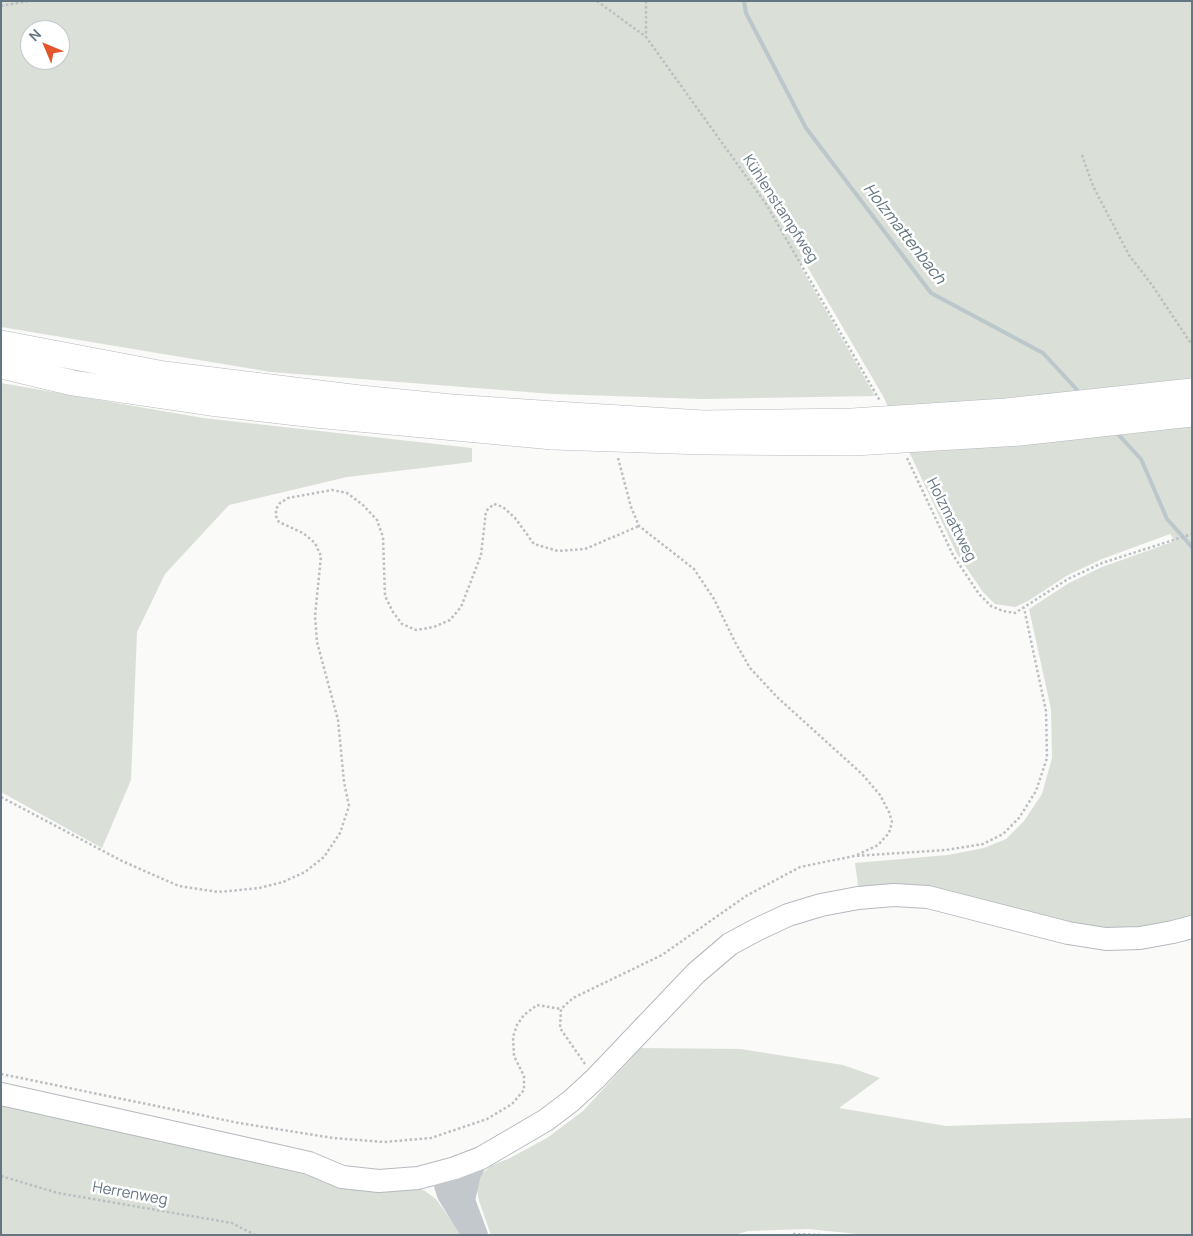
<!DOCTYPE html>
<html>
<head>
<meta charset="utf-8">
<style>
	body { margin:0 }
	#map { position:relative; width:1193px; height:1236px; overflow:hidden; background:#fafaf8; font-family:Manrope,sans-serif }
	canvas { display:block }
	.frame { position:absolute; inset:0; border:2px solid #657683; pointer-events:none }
	.north { position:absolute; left:20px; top:20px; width:50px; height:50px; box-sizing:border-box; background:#fff; border:1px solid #c1c8cd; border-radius:50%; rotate:315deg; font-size:14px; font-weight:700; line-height:20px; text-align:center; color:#657683 }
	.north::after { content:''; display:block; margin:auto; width:18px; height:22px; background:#e4572e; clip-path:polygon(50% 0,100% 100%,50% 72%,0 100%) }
</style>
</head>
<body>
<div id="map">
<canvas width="1193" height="1236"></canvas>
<div class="frame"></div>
<div class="north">N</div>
</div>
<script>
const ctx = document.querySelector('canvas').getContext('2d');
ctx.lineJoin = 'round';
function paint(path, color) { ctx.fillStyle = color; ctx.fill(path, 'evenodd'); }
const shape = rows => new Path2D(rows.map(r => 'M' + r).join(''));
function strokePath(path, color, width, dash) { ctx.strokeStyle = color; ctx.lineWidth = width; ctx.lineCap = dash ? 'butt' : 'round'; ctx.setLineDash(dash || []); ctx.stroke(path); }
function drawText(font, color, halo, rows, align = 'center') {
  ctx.font = font + ' Manrope,sans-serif'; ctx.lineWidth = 5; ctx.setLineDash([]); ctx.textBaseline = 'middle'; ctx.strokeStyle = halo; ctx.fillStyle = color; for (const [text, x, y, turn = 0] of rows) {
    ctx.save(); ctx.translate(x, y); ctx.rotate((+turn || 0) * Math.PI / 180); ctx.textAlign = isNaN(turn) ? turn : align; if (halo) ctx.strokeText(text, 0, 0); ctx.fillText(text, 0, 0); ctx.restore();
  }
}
const green = shape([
	[1,1,1192,1,1192,917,1155,925,1110,929,859,892,855,863,948,855,984,848,1006,839,1024,821,1042,794,1052,758,1051,709,1029,609,1069,583,1102,567,1175,541,1170,534,1102,559,1068,575,1028,601,1015,607,995,604,983,592,957,554,883,396,804,261,799,264,875,396,702,399,553,394,271,372,1,327],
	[30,30,60,30,60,60,30,60],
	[1,383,203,418,472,448,472,462,347,477,229,505,165,574,137,632,131,780,102,848,1,792],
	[641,1048,740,1049,843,1065,880,1078,839,1108,946,1126,1192,1118,1192,1235,867,1235,808,1229,748,1231,734,1235,491,1235,479,1201,477,1189,480,1176,490,1166,508,1159,547,1138,583,1111],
	[1,1105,213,1152,335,1182,414,1186,425,1191,436,1199,462,1235,1,1235]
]);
const stream = shape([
	[744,1,746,13,806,128,931,293,1043,353,1080,393],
	[1115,431,1141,459,1167,519,1192,547]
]);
const path = shape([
	[597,1,646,37,766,204,880,401],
	[646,1,646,37],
	[1,6,28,1],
	[1082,155,1093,186,1129,255,1152,285,1192,345],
	[618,458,631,507,639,526,694,569,714,599,735,642,750,668,777,697,862,774,880,795,889,812,892,822,889,833,878,845,855,856],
	[907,458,953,555,979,594,991,606,1003,611,1015,613,1068,579,1102,563,1192,534],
	[1,797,122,861,179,886,218,892,259,888,283,882,305,872,324,857,340,833,349,806,344,782,338,720,317,642,315,616,321,556,315,543,303,533,279,522,276,516,276,509,280,503,288,498,332,490,347,493,363,505,377,520,383,537,385,596,393,612,402,624,416,630,434,627,450,620,461,607,481,555,486,511,494,504,503,507,515,518,534,544,558,551,585,549,639,526],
	[585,1064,560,1028,561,1009,573,998,662,955,746,896,800,867,854,856,946,850,983,844,1003,834,1019,818,1036,791,1047,758,1046,711,1024,608],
	[1,1074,239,1123,333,1138,384,1142,431,1138,487,1119,512,1104,524,1090,524,1076,514,1056,513,1037,517,1025,524,1015,537,1005,561,1009],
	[1,1176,58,1193,232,1223,255,1235],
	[793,1234,822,1235]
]);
const tertiary = shape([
	[439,1173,457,1184,466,1200,479,1235],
	[439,1173,446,1195,471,1235],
	[466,1200,472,1174,481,1158]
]);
const primary = shape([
	[1,1094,256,1151,309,1163,342,1177,379,1181,418,1178,455,1168,481,1158,546,1120,571,1101,595,1079,696,973,730,944,756,930,788,915,821,905,858,898,894,895,928,897,1068,933,1106,939,1140,938,1173,932,1192,927]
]);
const motorway = shape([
	[1,343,164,374,360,398,452,407,555,414],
	[1,366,73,383,210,403,315,415,553,437]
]);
const motorwayBridge = shape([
	[555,414,703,423,852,421,1006,411,1192,391],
	[553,437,703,442,854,443,1020,433,1192,414]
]);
const streetNames = [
	["Kühlenstampfweg",780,209,57],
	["Holzmattweg",951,520,63],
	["Herrenweg",130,1194,10]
];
const waterNames = [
	["Holzmattenbach",904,234,52]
];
paint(green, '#dadfd7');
strokePath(stream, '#bbc7cb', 4);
strokePath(primary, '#b5babe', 24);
strokePath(motorway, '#b4b9bd', 26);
strokePath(path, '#bbbfc2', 2.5, [2.5, 2.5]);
strokePath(tertiary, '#c3c8cc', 18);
strokePath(primary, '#fff', 22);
strokePath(motorway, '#fff', 25);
strokePath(motorwayBridge, '#b4b9bd', 26, []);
strokePath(motorwayBridge, '#fff', 25);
drawText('15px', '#657683', '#fff', streetNames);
drawText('italic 16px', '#60757c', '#fff', waterNames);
</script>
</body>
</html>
